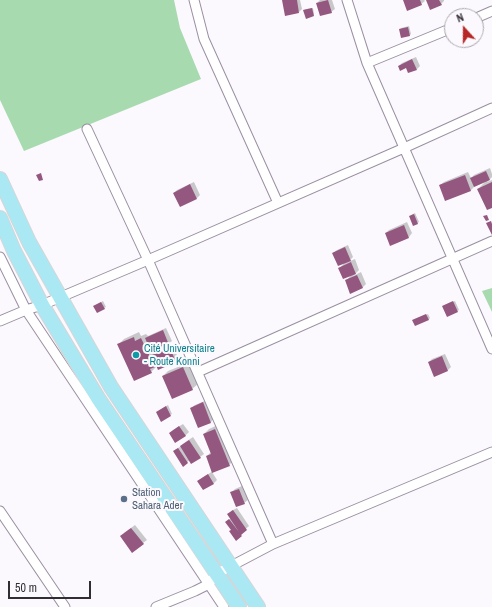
<!DOCTYPE html>
<html>
<head>
<meta charset="utf-8">
<style>
	body { margin:0 }
	#map { position:relative; width:492px; height:607px; overflow:hidden; background:#fbf9fd; font-family:"Archivo Narrow",sans-serif }
	canvas { display:block }
	.north { position:absolute; left:444px; top:8px; width:40px; height:40px; box-sizing:border-box; background:#fbf9fd; border:1px solid #aba7ad; border-radius:50%; rotate:339deg; font-size:11px; font-weight:700; line-height:16px; text-align:center; color:#322d35 }
	.north::after { content:''; display:block; margin:auto; width:14px; height:18px; background:#b62726; clip-path:polygon(50% 0,100% 100%,50% 72%,0 100%) }
	.scale { position:absolute; left:8px; top:581px; width:83px; height:18px; box-sizing:border-box; border:2px solid #322d35; border-top:0; padding-left:5px; font-size:12px; line-height:14px; white-space:nowrap; color:#322d35; -webkit-text-stroke:3px #fbf9fd; paint-order:stroke }
</style>
</head>
<body>
<div id="map">
<canvas width="492" height="607"></canvas>
<div class="north">N</div>
<div class="scale">50 m</div>
</div>
<script>
const ctx = document.querySelector('canvas').getContext('2d');
ctx.lineJoin = 'round';
function paint(path, color) { ctx.fillStyle = color; ctx.fill(path, 'evenodd'); }
const shape = rows => new Path2D(rows.map(r => 'M' + r).join(''));
function strokePath(path, color, width, dash) { ctx.strokeStyle = color; ctx.lineWidth = width; ctx.lineCap = dash ? 'butt' : 'round'; ctx.setLineDash(dash || []); ctx.stroke(path); }
function drawText(font, color, halo, rows, align = 'center') {
  ctx.font = font + ' "Archivo Narrow",sans-serif'; ctx.lineWidth = 4; ctx.setLineDash([]); ctx.textBaseline = 'middle'; ctx.strokeStyle = halo; ctx.fillStyle = color; for (const [text, x, y, turn = 0] of rows) {
    ctx.save(); ctx.translate(x, y); ctx.rotate((+turn || 0) * Math.PI / 180); ctx.textAlign = isNaN(turn) ? turn : align; if (halo) ctx.strokeText(text, 0, 0); ctx.fillText(text, 0, 0); ctx.restore();
  }
}
const green = shape([
	[0,0,174,0,180,28,201,79,24,151,0,100],
	[492,288,492,312,482,291]
]);
const shadow = shape([
	[283,0,300,0,302,9,299,12],
	[320,0,332,0,335,9,331,12,317,3],
	[404,0,424,0,425,1,421,4],
	[427,0,444,0,444,1,441,4],
	[313,8,314,14,313,16,304,10,306,9],
	[409,26,411,34,410,35,400,30,401,28],
	[416,57,420,66,417,69,399,66,402,63],
	[490,168,492,174,492,177,487,182,492,180,492,207,478,189,486,181,474,187,471,190,446,199,440,185,444,182,468,172,471,178,474,175],
	[194,182,200,195,197,198,180,206,174,193,177,190],
	[415,213,419,222,414,225,411,215],
	[407,222,412,233,409,237,391,244,386,233,389,230],
	[348,245,353,257,348,262,355,259,359,270,353,276,361,272,366,284,362,288,346,281,352,274,340,268,345,262,333,253,337,250],
	[103,301,106,307,104,308,96,305],
	[455,301,459,310,457,311,445,305],
	[428,314,430,318,428,320,415,319],
	[166,328,172,341,168,344,154,350,155,353,173,345,178,358,175,361,157,366,151,372,119,344,124,339,139,332,141,336,146,334,148,336],
	[445,354,451,367,447,371,429,362,432,359],
	[188,363,198,384,192,389,163,376,168,371],
	[207,400,214,418,211,422,199,426,191,408,195,405],
	[168,405,172,414,161,420,157,412],
	[183,424,189,432,185,436,170,433,173,430],
	[220,424,234,460,229,465,212,472,217,480,214,483,203,489,202,478,213,471,207,456,211,452,204,434,209,429],
	[193,437,204,454,200,457,190,460,183,465,175,450,181,446,184,443],
	[242,486,248,500,244,503,231,493,235,489],
	[237,508,249,526,241,533,242,534,236,539,232,529,226,522,231,518,231,511],
	[135,525,147,540,143,543,124,533]
]);
const building = shape([
	[282,0,297,0,299,13,285,16],
	[328,0,332,13,320,16,316,3],
	[403,0,420,0,422,5,407,11],
	[426,0,439,0,442,5,430,10],
	[312,8,314,16,306,19,303,10],
	[408,27,410,36,401,38,399,29],
	[412,59,417,70,408,73,406,68,400,71,398,66],
	[486,171,490,180,474,187,470,178],
	[41,173,43,180,39,181,36,175],
	[465,175,471,191,445,201,439,185],
	[492,182,492,208,487,210,477,189],
	[190,184,197,199,180,207,173,193],
	[414,214,418,224,413,226,409,216],
	[487,215,489,220,486,221,483,216],
	[491,221,492,224,492,235,486,223],
	[404,225,409,238,390,246,385,233],
	[345,247,351,261,338,266,332,253],
	[351,262,356,274,343,279,338,268],
	[357,275,363,288,350,294,345,280],
	[453,301,458,312,447,317,442,306],
	[101,302,105,309,97,313,93,306],
	[426,314,429,320,415,326,412,320],
	[163,330,169,345,151,352,145,338],
	[134,337,135,341,141,338,155,367,150,369,152,373,134,381,117,344],
	[170,348,176,362,158,370,152,355],
	[442,356,448,371,434,377,428,362],
	[183,367,193,390,172,399,162,376],
	[203,402,211,423,198,428,190,408],
	[166,406,171,416,161,422,156,412],
	[179,426,186,436,175,443,169,433],
	[215,429,230,466,212,473,206,456,211,454,203,434],
	[189,440,201,458,191,464,180,446],
	[178,448,188,463,183,467,173,451],
	[208,474,214,484,203,490,197,481],
	[239,489,245,504,236,507,230,492],
	[233,510,247,530,241,535,242,536,236,541,229,531,231,530,225,522,229,519,239,532,227,514],
	[131,528,144,544,132,553,120,536]
]);
const minor = shape([
	[194,0,204,39,278,203],
	[347,0,367,63,492,349],
	[476,18,492,11],
	[367,63,452,28],
	[87,129,148,260,273,544],
	[0,257,26,310,224,607],
	[0,321,26,310,42,305,148,260,404,148,492,108],
	[198,372,492,241],
	[0,511,65,607],
	[156,607,195,591,209,584,216,574,273,544,492,452]
]);
const primary = shape([
	[0,179,29,242,111,387,258,607],
	[0,218,14,251,42,305,98,398,239,607]
]);
const markers = [
	[136,355,4,"#0f9aa8"],
	[124,499,4,"#5c6f8a"]
];
const cultureNames = [
	["Cité Universitaire",144,349],
	["- Route Konni",144,362]
];
const serviceNames = [
	["Station",132,493],
	["Sahara Ader",132,506]
];
paint(green, '#a8daaf');
paint(shadow, '#0003');
paint(building, '#94577f');
strokePath(minor, '#9a8fa2', 11);
strokePath(primary, '#d6d5d7', 16);
strokePath(minor, '#fff', 9);
strokePath(primary, '#aae9f4', 14);
for (const [x, y, r, color] of markers) { const dot = new Path2D(); dot.arc(x, y, r, 0, 2 * Math.PI); ctx.fillStyle = color; ctx.fill(dot); strokePath(dot, '#fbf9fd', 1.5); }
drawText('11px', '#0d838f', '#fbf9fd', cultureNames, 'left');
drawText('11px', '#4e5e75', '#fbf9fd', serviceNames, 'left');
</script>
</body>
</html>
